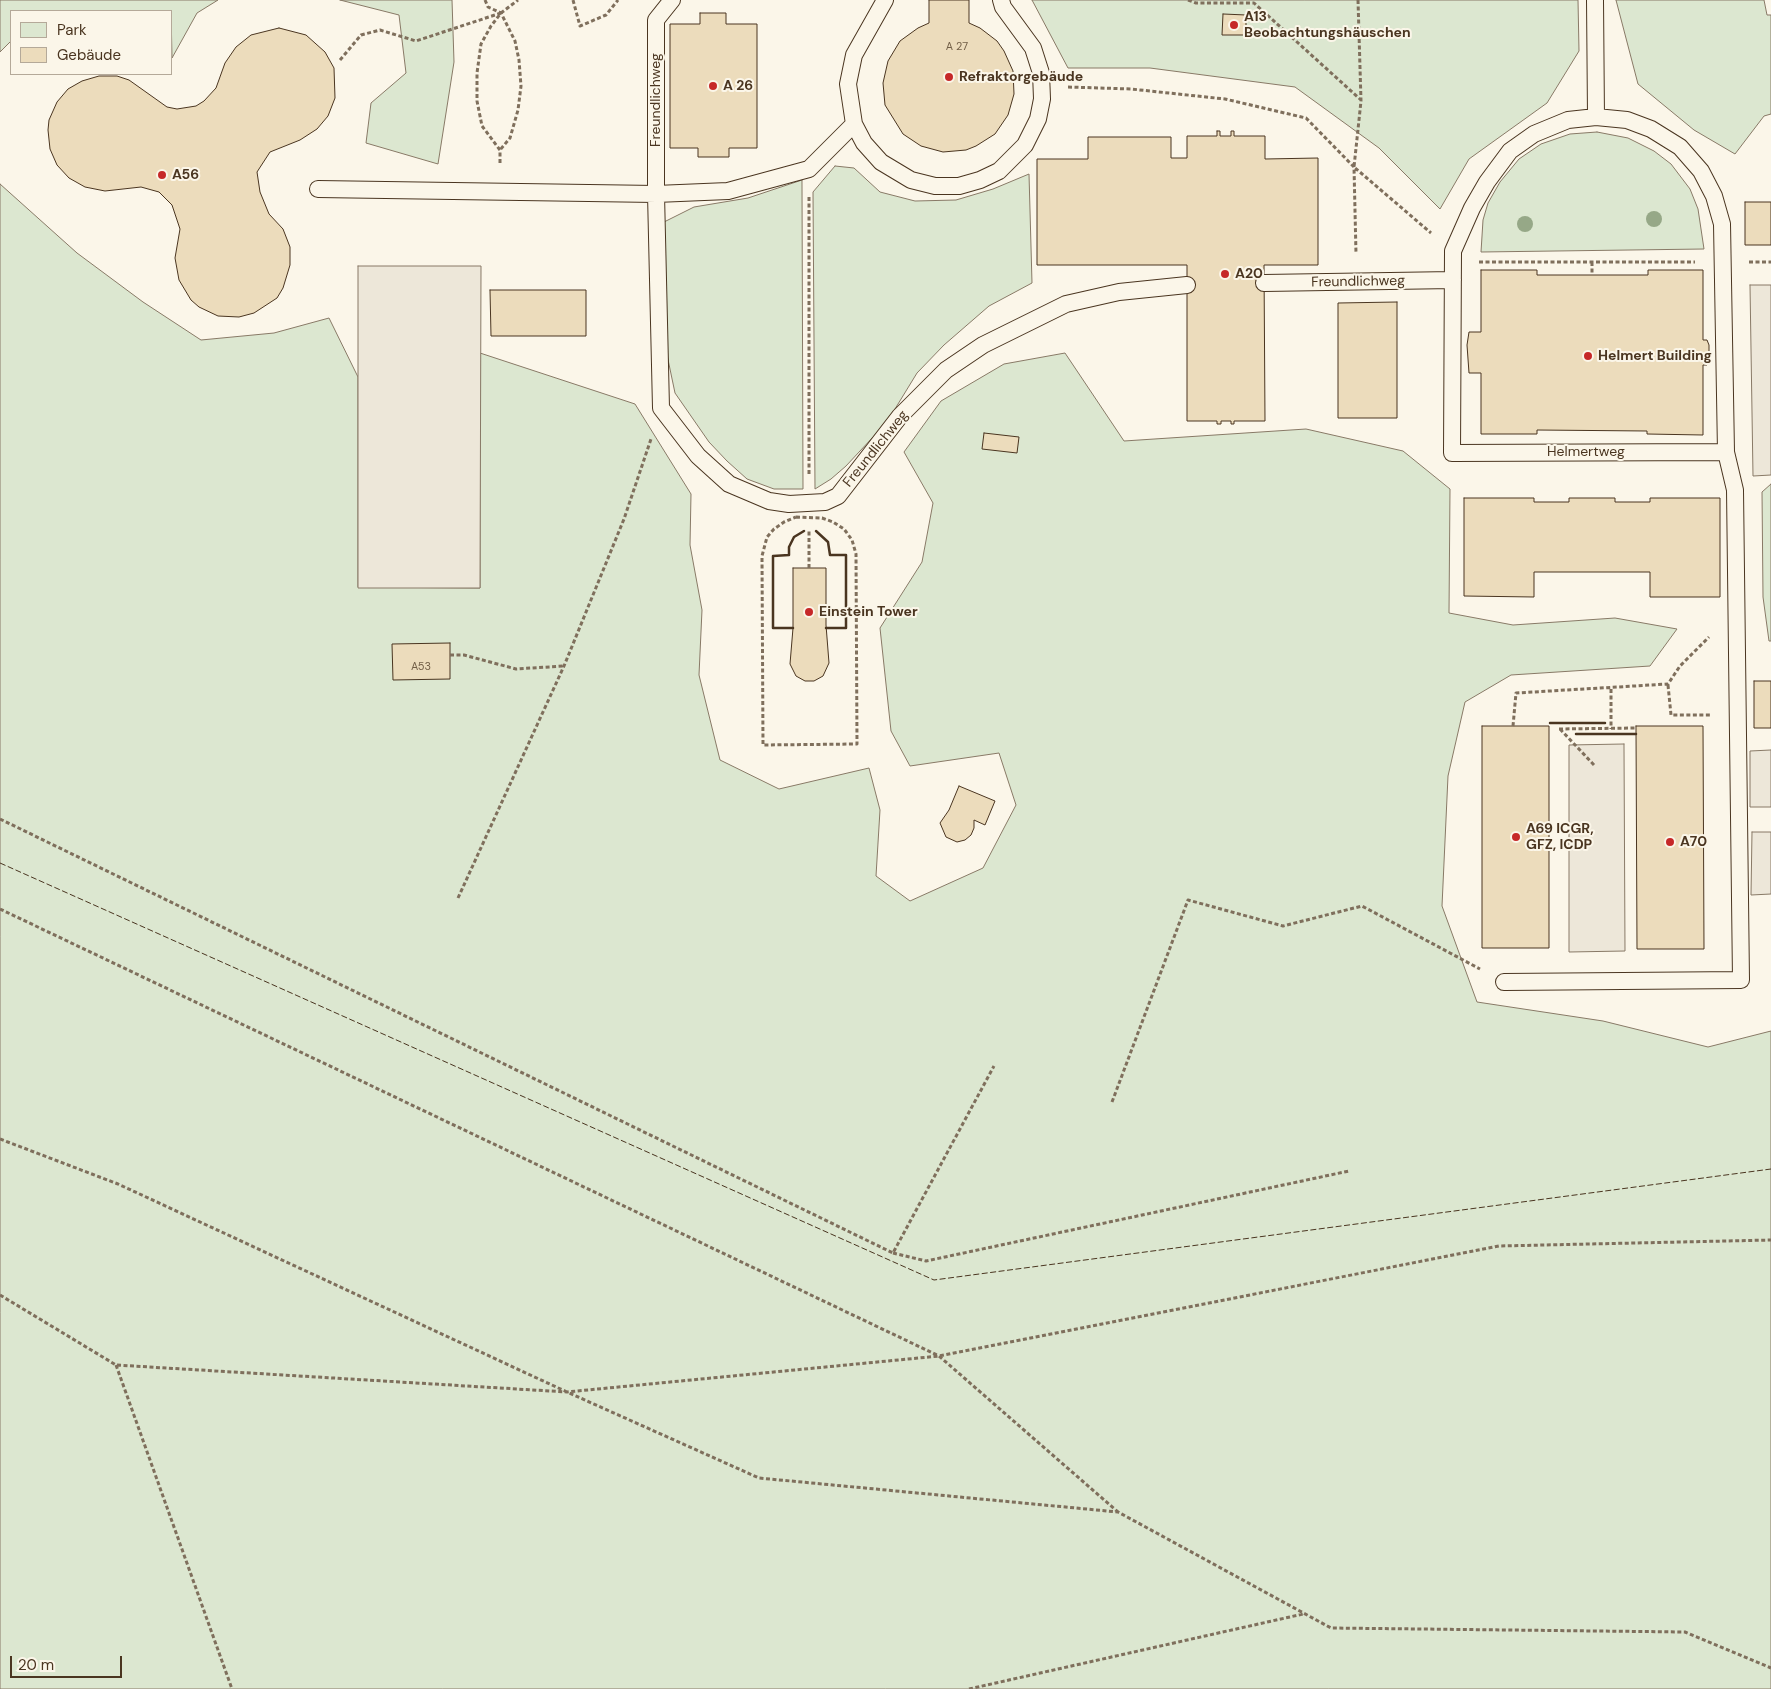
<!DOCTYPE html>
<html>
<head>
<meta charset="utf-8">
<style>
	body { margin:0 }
	#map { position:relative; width:1771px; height:1689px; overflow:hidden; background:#fbf6e9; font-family:"DM Sans",sans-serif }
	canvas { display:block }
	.legend { position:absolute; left:10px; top:10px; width:162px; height:65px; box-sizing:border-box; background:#fbf6e9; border:1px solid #b4a999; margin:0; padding:6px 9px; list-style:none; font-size:15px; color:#4a3520 }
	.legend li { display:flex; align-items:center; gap:10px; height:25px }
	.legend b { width:25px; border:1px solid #b4a999 }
	.scale { position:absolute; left:10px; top:1656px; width:112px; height:22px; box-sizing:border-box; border:2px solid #4a3520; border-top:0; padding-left:6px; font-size:15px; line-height:18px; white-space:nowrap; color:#4a3520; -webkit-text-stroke:4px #fbf6e9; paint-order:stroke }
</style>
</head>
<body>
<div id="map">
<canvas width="1771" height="1689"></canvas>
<ul class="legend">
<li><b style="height:14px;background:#dce7d0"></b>Park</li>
<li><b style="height:14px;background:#ecdcbc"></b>Gebäude</li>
</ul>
<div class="scale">20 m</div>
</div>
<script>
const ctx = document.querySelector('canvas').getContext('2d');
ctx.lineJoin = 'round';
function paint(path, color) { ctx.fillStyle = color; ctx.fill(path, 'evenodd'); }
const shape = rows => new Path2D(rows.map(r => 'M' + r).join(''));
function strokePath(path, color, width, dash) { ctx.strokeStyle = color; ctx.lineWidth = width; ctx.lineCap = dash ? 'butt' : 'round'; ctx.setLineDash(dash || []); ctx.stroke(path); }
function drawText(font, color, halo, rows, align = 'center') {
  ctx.font = font + ' "DM Sans",sans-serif'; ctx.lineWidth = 4; ctx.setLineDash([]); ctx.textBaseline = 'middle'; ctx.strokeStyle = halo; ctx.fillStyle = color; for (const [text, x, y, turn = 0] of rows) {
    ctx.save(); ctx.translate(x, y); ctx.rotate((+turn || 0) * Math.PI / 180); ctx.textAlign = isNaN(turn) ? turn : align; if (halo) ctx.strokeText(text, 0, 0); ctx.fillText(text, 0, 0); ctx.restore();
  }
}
const green = shape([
	[0,0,218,0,197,13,172,58,171,11,11,11,11,41,0,52,0,0],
	[340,0,452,0,454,62,438,164,366,143,371,103,406,73,399,15,340,0],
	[1032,0,1578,0,1579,51,1547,103,1469,159,1440,209,1379,148,1295,87,1150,68,1068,68,1032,0],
	[1616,0,1764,0,1767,15,1771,15,1771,114,1764,116,1735,154,1694,130,1638,84,1616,0],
	[1597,132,1628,138,1654,151,1671,164,1690,189,1698,209,1704,249,1481,252,1483,220,1488,203,1500,182,1519,159,1541,144,1570,134,1597,132],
	[835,166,854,168,880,192,915,201,956,200,993,189,1029,174,1032,283,989,306,944,345,917,373,887,422,846,466,831,479,815,489,813,192,835,166],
	[802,180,803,489,774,489,747,479,727,461,709,442,675,393,666,350,660,224,694,207,748,198,802,180],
	[0,184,77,253,143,302,201,340,274,333,329,318,358,377,358,587,480,588,480,353,635,404,691,494,690,545,702,610,699,675,720,760,779,789,869,768,880,810,876,876,910,901,983,868,1016,805,999,753,910,766,891,731,880,628,922,562,933,503,904,452,941,401,1004,364,1065,353,1124,441,1306,429,1403,451,1450,489,1449,613,1513,625,1615,618,1677,629,1650,666,1511,675,1465,702,1448,776,1442,906,1477,1002,1603,1021,1708,1047,1771,1031,1771,1689,0,1689,0,184],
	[1771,484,1771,641,1769,641,1763,597,1762,492,1771,484]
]);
const parking = shape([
	[358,266,481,266,480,588,358,588,358,266],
	[1750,285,1771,285,1771,475,1753,476,1750,285],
	[1624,744,1625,951,1569,952,1569,745,1624,744],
	[1771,750,1771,807,1750,807,1750,751,1771,750],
	[1752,832,1771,832,1771,894,1751,895,1752,832]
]);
const building = shape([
	[929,0,969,0,969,23,980,28,997,41,1004,51,1013,71,1014,94,1008,115,995,134,976,146,966,150,943,152,921,146,903,134,885,105,883,83,888,61,900,41,918,28,929,23,929,0],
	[700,13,726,13,726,24,757,24,757,148,729,148,729,157,698,157,698,148,670,148,670,24,700,24,700,13],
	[1223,14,1246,15,1246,35,1222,35,1223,14],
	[279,28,306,35,325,52,334,68,335,98,328,116,317,129,300,140,270,152,257,172,260,192,269,214,283,229,290,247,290,265,283,288,277,298,254,313,239,317,218,316,199,307,191,300,179,280,175,258,180,229,172,205,159,192,141,187,105,191,85,187,69,178,57,165,50,149,48,130,49,120,57,102,68,89,82,81,99,76,117,76,129,80,167,107,177,109,196,106,204,101,216,88,225,63,236,47,251,35,279,28],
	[1217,131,1220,131,1220,136,1231,136,1231,131,1234,131,1234,136,1265,136,1265,159,1318,158,1318,265,1264,265,1265,421,1234,421,1234,424,1231,424,1231,421,1221,421,1221,424,1217,424,1217,421,1187,421,1187,265,1037,265,1037,159,1088,159,1088,137,1171,137,1171,158,1187,158,1187,136,1217,136,1217,131],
	[1745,202,1771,202,1771,245,1745,245,1745,202],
	[1481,270,1537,270,1537,275,1648,275,1648,270,1703,270,1703,340,1707,340,1709,345,1709,360,1707,365,1703,365,1703,435,1647,434,1647,431,1537,430,1537,434,1481,434,1481,373,1469,373,1467,345,1469,332,1481,332,1481,270],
	[490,290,586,290,586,336,491,336,490,290],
	[1397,302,1397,418,1338,418,1338,303,1397,302],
	[984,433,1019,437,1017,453,982,449,984,433],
	[1464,498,1534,498,1534,502,1569,502,1569,498,1615,498,1615,502,1650,502,1650,498,1720,498,1720,597,1650,597,1650,572,1534,572,1534,597,1464,596,1464,498],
	[793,568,826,568,826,625,829,663,823,676,814,681,805,681,796,676,790,664,793,628,793,568],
	[450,643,450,679,393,680,392,644,450,643],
	[1754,681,1771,681,1771,728,1754,728,1754,681],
	[1482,726,1549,726,1549,948,1482,948,1482,726],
	[1636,726,1703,726,1704,949,1637,949,1636,726],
	[959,786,995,801,985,825,974,820,974,828,971,835,965,840,957,842,946,837,940,823,949,810,959,786]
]);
const path = shape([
	[485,0,488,7,501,13,515,41,519,60,521,86,518,110,510,138,500,150],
	[573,0,580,26,606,15,618,0],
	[1188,0,1196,3,1254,3,1361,100],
	[1358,0,1361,101,1354,167,1431,233],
	[340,60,361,35,380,30,416,41,501,13],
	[1068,87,1131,89,1225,99,1306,118,1354,167,1356,254],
	[500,163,500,150,482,126,477,101,477,73,481,44,491,26,501,13,518,0],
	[809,197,809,476],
	[1479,262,1695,262],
	[1592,262,1592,275],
	[1749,262,1771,262],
	[796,517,822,518,833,522,844,529,852,540,856,554,857,744,763,745,762,556,767,537,774,529,784,522,796,517],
	[809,568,809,530],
	[450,655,464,655,516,669,564,666],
	[1668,685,1671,715,1710,715],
	[1611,689,1611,729],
	[1513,726,1516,693,1668,684,1680,666,1709,637],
	[1559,729,1635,728],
	[1560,729,1594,765],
	[0,819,893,1253,994,1066],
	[458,898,564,666,624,519,651,439],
	[0,909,939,1356,1118,1512],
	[1112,1102,1188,900,1283,926,1362,906,1480,969],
	[0,1139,118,1184,567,1392,759,1478,1118,1512,1331,1628,1685,1632,1771,1668],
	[893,1253,926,1261,1349,1171],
	[0,1295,116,1365,567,1392,939,1356,1499,1246,1771,1240],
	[116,1365,232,1689],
	[969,1689,1303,1614]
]);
const lane = shape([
	[672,0,656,20,656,194,661,408,698,456,729,484,769,501,789,504,825,502,838,496,900,416,946,370,983,345,1066,304,1119,292,1187,285],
	[885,0,854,55,848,84,854,124,864,143,881,162,911,180,935,186,959,186,980,180,999,171,1025,145,1038,119,1042,99,1041,73,1033,48,1003,7,1001,0],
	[1595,0,1596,117],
	[1596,117,1627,120,1651,129,1680,147,1701,171,1714,196,1722,224,1726,452,1452,453,1453,251,1472,208,1487,182,1510,151,1534,134,1568,120,1596,117],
	[318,189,656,194,728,191,809,169,854,124],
	[1264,283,1453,280],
	[1504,982,1741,980,1735,490,1726,452]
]);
const fence = shape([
	[0,863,934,1280,1771,1169]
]);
const wall = shape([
	[816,531,828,542,830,555,846,555,846,628,826,628],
	[793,628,773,628,773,556,789,555,789,547,794,537,804,531],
	[1550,723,1605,723],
	[1576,734,1636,734]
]);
const trees = [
	[1654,219],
	[1525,224]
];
const markers = [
	[1234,25,5,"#c62828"],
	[949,77,5,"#c62828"],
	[713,86,5,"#c62828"],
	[162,175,5,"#c62828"],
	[1225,274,5,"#c62828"],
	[1588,356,5,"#c62828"],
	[809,612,5,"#c62828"],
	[1516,837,5,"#c62828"],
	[1670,842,5,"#c62828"]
];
const numberNames = [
	["A 27",957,47],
	["A53",421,667]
];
const poiNames = [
	["A13",1244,17],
	["Beobachtungshäuschen",1244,33],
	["Refraktorgebäude",959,77],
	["A 26",723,86],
	["A56",172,175],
	["A20",1235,274],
	["Helmert Building",1598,356],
	["Einstein Tower",819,612],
	["A69 ICGR,",1526,829],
	["GFZ, ICDP",1526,845],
	["A70",1680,842]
];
const streetNames = [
	["Freundlichweg",656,100,-90],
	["Freundlichweg",1358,282,-1],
	["Freundlichweg",876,449,-51],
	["Helmertweg",1586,452]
];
paint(green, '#dce7d0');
strokePath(green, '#887966', 1);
paint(parking, '#ede7d9');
strokePath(parking, '#887966', 1);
paint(building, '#ecdcbc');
strokePath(building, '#4a3520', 1);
strokePath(lane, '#4a3520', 18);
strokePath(path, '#7f6f5c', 3, [4, 2.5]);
strokePath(lane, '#fbf6e9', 16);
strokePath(fence, '#4a3520', 1, [6, 2.5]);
strokePath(wall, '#4a3520', 2.5);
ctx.fillStyle = '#96a887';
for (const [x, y] of trees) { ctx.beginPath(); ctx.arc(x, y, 8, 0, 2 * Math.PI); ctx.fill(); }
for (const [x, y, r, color] of markers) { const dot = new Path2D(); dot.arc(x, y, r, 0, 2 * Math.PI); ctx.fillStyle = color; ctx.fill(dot); strokePath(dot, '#fbf6e9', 2); }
drawText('11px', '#725f47', null, numberNames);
drawText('bold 14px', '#4a3520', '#fbf6e9', poiNames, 'left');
drawText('14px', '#4a3520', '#fbf6e9', streetNames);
</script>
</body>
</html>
